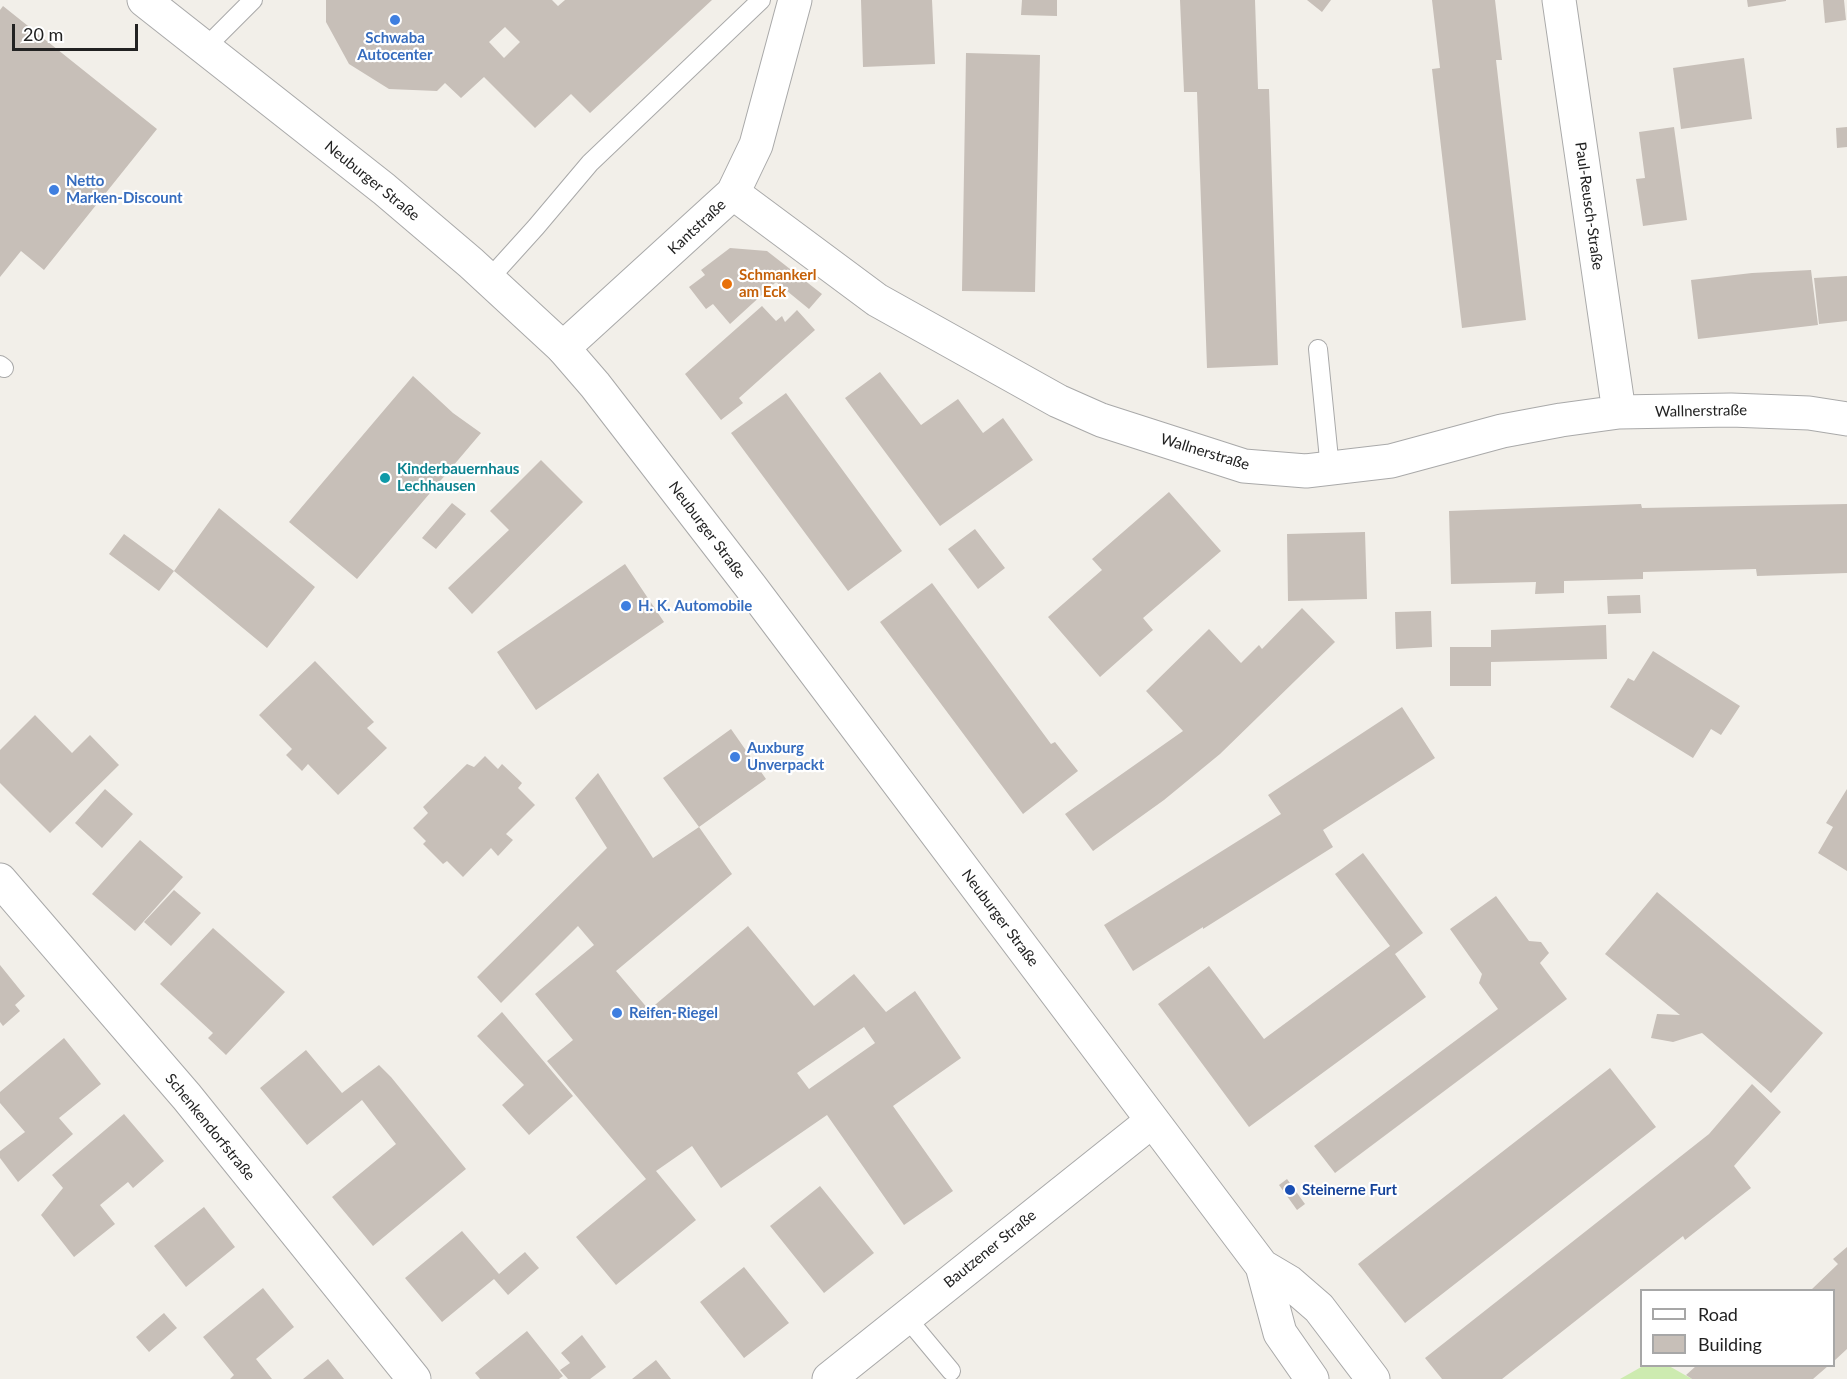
<!DOCTYPE html>
<html>
<head>
<meta charset="utf-8">
<style>
	body { margin:0 }
	#map { position:relative; width:1847px; height:1379px; overflow:hidden; background:#f2efe9; font-family:Lato,sans-serif }
	canvas { display:block }
	.legend { position:absolute; left:1640px; top:1289px; width:195px; height:78px; box-sizing:border-box; background:#fff; border:2px solid #a7a7a7; margin:0; padding:8px 10px; list-style:none; font-size:18px; color:#222 }
	.legend li { display:flex; align-items:center; gap:12px; height:30px }
	.legend b { width:30px; border:2px solid #a7a7a7 }
	.scale { position:absolute; left:12px; top:24px; width:126px; height:27px; box-sizing:border-box; border:3px solid #222; border-top:0; padding-left:8px; font-size:18px; line-height:21px; white-space:nowrap; color:#222; -webkit-text-stroke:4px #fff; paint-order:stroke }
</style>
</head>
<body>
<div id="map">
<canvas width="1847" height="1379"></canvas>
<ul class="legend">
<li><b style="height:8px;background:#fff"></b>Road</li>
<li><b style="height:16px;background:#c7bfb8"></b>Building</li>
</ul>
<div class="scale">20 m</div>
</div>
<script>
const ctx = document.querySelector('canvas').getContext('2d');
ctx.lineJoin = 'round';
function paint(path, color) { ctx.fillStyle = color; ctx.fill(path, 'evenodd'); }
const shape = rows => new Path2D(rows.map(r => 'M' + r).join(''));
function strokePath(path, color, width, dash) { ctx.strokeStyle = color; ctx.lineWidth = width; ctx.lineCap = dash ? 'butt' : 'round'; ctx.setLineDash(dash || []); ctx.stroke(path); }
function drawText(font, color, halo, rows, align = 'center') {
  ctx.font = font + ' Lato,sans-serif'; ctx.lineWidth = 4.5; ctx.setLineDash([]); ctx.textBaseline = 'middle'; ctx.strokeStyle = halo; ctx.fillStyle = color; for (const [text, x, y, turn = 0] of rows) {
    ctx.save(); ctx.translate(x, y); ctx.rotate((+turn || 0) * Math.PI / 180); ctx.textAlign = isNaN(turn) ? turn : align; if (halo) ctx.strokeText(text, 0, 0); ctx.fillText(text, 0, 0); ctx.restore();
  }
}
const grass = shape([
	[1643,1366,1669,1366,1692,1379,1620,1379]
]);
const building = shape([
	[326,0,552,0,558,6,565,0,712,0,590,113,571,94,535,128,484,77,461,98,445,83,437,91,389,89,349,64,326,22],
	[505,27,520,42,504,58,489,42],
	[861,0,932,0,935,64,863,67],
	[1022,0,1057,0,1057,16,1021,15],
	[1180,0,1255,0,1258,89,1269,89,1278,365,1207,368,1197,92,1184,92],
	[1307,0,1331,0,1322,12],
	[1432,0,1495,0,1502,60,1496,60,1526,320,1462,328,1432,69,1440,68],
	[1747,0,1786,0,1786,1,1748,7],
	[1823,0,1844,0,1846,20,1825,23],
	[3,6,157,129,44,270,21,251,0,277,0,10],
	[966,53,1040,55,1035,292,962,291],
	[1744,58,1752,119,1681,129,1673,68],
	[1674,127,1687,220,1643,226,1636,179,1645,178,1639,132],
	[1847,127,1847,147,1837,148,1836,128],
	[730,248,767,251,822,294,809,309,776,282,730,324,713,304,706,309,689,287,705,275,701,270],
	[1811,270,1818,325,1698,339,1691,280,1752,273],
	[1847,276,1847,321,1819,324,1814,278],
	[762,306,776,321,782,316,785,322,797,310,815,330,739,398,743,403,721,420,685,374],
	[880,372,921,425,958,399,983,433,1003,418,1033,460,940,526,845,398],
	[413,376,453,413,481,433,357,579,289,522],
	[786,393,902,551,848,591,731,433],
	[541,460,583,502,472,614,448,588,509,530,490,511],
	[1169,492,1221,551,1143,618,1153,630,1100,677,1048,617,1102,570,1092,559],
	[452,503,466,514,436,549,422,538],
	[1641,504,1642,508,1847,504,1847,573,1757,576,1756,569,1643,572,1643,579,1564,581,1564,593,1535,594,1536,582,1451,584,1449,511],
	[219,508,315,587,267,648,174,571],
	[975,529,1005,568,978,589,948,549],
	[1365,532,1367,599,1288,601,1287,534],
	[124,534,174,571,159,591,109,554],
	[625,564,664,622,536,710,497,652],
	[932,583,1051,744,1055,742,1078,771,1023,814,880,622],
	[1640,595,1641,613,1608,614,1607,596],
	[1302,608,1335,642,1220,754,1164,800,1093,851,1065,814,1183,731,1146,691,1209,629,1241,663,1259,645,1262,649],
	[1431,611,1432,647,1396,649,1395,612],
	[1606,625,1607,659,1491,662,1491,686,1450,686,1450,647,1491,647,1491,630],
	[1653,651,1740,706,1721,735,1711,729,1693,758,1610,707,1628,678,1634,681],
	[315,661,374,722,367,728,387,748,338,795,308,764,302,771,286,755,292,749,259,715],
	[1402,707,1435,758,1323,830,1333,847,1203,929,1203,927,1133,971,1104,925,1281,814,1268,795],
	[35,715,72,753,90,735,119,765,50,833,0,783,0,750],
	[731,729,766,779,699,827,663,778],
	[485,756,498,769,502,764,522,783,518,788,535,805,506,834,513,840,498,856,491,848,463,877,447,861,443,864,423,844,426,841,413,828,428,813,423,807,467,764,474,767],
	[598,773,653,858,699,827,732,874,616,971,649,1010,748,926,814,1006,854,974,886,1012,915,991,961,1058,893,1106,953,1191,904,1225,827,1115,721,1188,692,1146,656,1171,696,1220,616,1285,576,1237,646,1179,547,1061,573,1040,535,994,594,945,578,926,501,1003,477,977,607,848,575,798],
	[864,1027,875,1043,809,1089,797,1073],
	[105,789,133,814,102,848,75,823],
	[1847,789,1847,871,1818,853,1833,827,1826,823],
	[140,840,183,877,135,931,92,894],
	[1363,853,1423,933,1395,954,1426,997,1249,1127,1158,1004,1209,966,1264,1039,1390,946,1335,874],
	[174,890,201,913,171,946,144,922],
	[1657,892,1823,1033,1771,1093,1702,1033,1673,1042,1651,1038,1657,1014,1680,1015,1605,954],
	[1496,896,1529,941,1541,942,1549,953,1540,963,1567,999,1335,1173,1314,1146,1498,1009,1479,983,1482,974,1450,929],
	[213,928,285,992,226,1055,208,1038,213,1033,160,984],
	[0,965,25,996,15,1005,20,1011,3,1026,0,1022],
	[502,1012,573,1096,529,1135,502,1105,524,1085,477,1036],
	[64,1038,101,1084,59,1118,73,1134,18,1182,0,1158,0,1151,25,1132,0,1103,0,1092],
	[306,1050,342,1093,379,1065,391,1077,466,1169,373,1246,332,1197,396,1144,362,1100,307,1145,260,1088],
	[1610,1068,1656,1127,1405,1323,1358,1264],
	[1752,1084,1781,1112,1734,1166,1751,1188,1685,1240,1683,1236,1502,1379,1442,1379,1425,1358,1709,1134],
	[124,1114,164,1161,133,1188,128,1182,100,1205,115,1224,74,1257,41,1215,63,1188,52,1175],
	[1287,1179,1305,1204,1297,1210,1279,1185],
	[820,1186,874,1253,824,1293,770,1226],
	[204,1207,235,1247,186,1287,154,1246],
	[462,1231,499,1274,525,1252,539,1268,508,1295,494,1279,442,1322,405,1278],
	[1847,1247,1847,1349,1834,1361,1834,1290,1811,1290,1838,1264,1833,1259],
	[744,1267,789,1323,744,1358,700,1302],
	[263,1288,294,1327,256,1359,272,1379,230,1379,234,1375,203,1337],
	[164,1313,177,1328,149,1352,136,1337],
	[527,1331,563,1376,559,1379,480,1379,475,1373],
	[582,1335,606,1367,590,1379,568,1379,560,1370,570,1363,561,1353],
	[328,1359,344,1379,303,1379],
	[656,1360,671,1379,632,1379],
	[1696,1366,1828,1366,1813,1379,1692,1379,1686,1375]
]);
const service = shape([
	[205,48,253,0],
	[489,279,536,227,590,163,761,0],
	[1318,349,1330,469],
	[0,365,4,368],
	[906,1317,951,1371]
]);
const minor = shape([
	[1559,0,1619,412],
	[733,193,877,300,1058,401,1101,420,1244,466,1306,471,1391,461,1502,431,1561,420,1619,412,1731,410,1809,413,1847,419],
	[563,348,733,193,756,145,795,0],
	[0,880,187,1097,414,1379],
	[829,1379,1152,1121]
]);
const tertiary = shape([
	[144,0,384,189,471,263,563,348,595,385,751,587,1262,1266,1280,1333,1312,1379],
	[1262,1266,1289,1282,1319,1308,1373,1379]
]);
const markers = [
	[395,20,6,"#3f7fe0"],
	[54,190,6,"#3f7fe0"],
	[727,284,6,"#e8710a"],
	[385,478,6,"#0f9aa8"],
	[626,606,6,"#3f7fe0"],
	[735,757,6,"#3f7fe0"],
	[617,1013,6,"#3f7fe0"],
	[1290,1190,6,"#1a4fb4"]
];
const shopNames = [
	["Schwaba",395,38,"center"],
	["Autocenter",395,55,"center"],
	["Netto",66,181],
	["Marken-Discount",66,198],
	["H. K. Automobile",638,606],
	["Auxburg",747,748],
	["Unverpackt",747,765],
	["Reifen-Riegel",629,1013]
];
const streetNames = [
	["Neuburger Straße",372,181,39],
	["Paul-Reusch-Straße",1589,206,82],
	["Kantstraße",697,227,-43],
	["Wallnerstraße",1701,411,-1],
	["Wallnerstraße",1205,452,17],
	["Neuburger Straße",707,530,53],
	["Neuburger Straße",1000,918,53],
	["Schenkendorfstraße",210,1127,51],
	["Bautzener Straße",990,1249,-39]
];
const foodNames = [
	["Schmankerl",739,275],
	["am Eck",739,292]
];
const cultureNames = [
	["Kinderbauernhaus",397,469],
	["Lechhausen",397,486]
];
const transitNames = [
	["Steinerne Furt",1302,1190]
];
paint(grass, '#cdebb0');
paint(building, '#c7bfb8');
strokePath(service, '#a9a9a9', 20);
strokePath(minor, '#a9a9a9', 35);
strokePath(tertiary, '#a9a9a9', 35);
strokePath(service, '#fff', 18);
strokePath(minor, '#fff', 33);
strokePath(tertiary, '#fff', 33);
for (const [x, y, r, color] of markers) { const dot = new Path2D(); dot.arc(x, y, r, 0, 2 * Math.PI); ctx.fillStyle = color; ctx.fill(dot); strokePath(dot, '#fff', 2); }
drawText('bold 15px', '#366cbe', '#fff', shopNames, 'left');
drawText('15px', '#222', '#fff', streetNames);
drawText('bold 15px', '#c56008', '#fff', foodNames, 'left');
drawText('bold 15px', '#0d838f', '#fff', cultureNames, 'left');
drawText('bold 15px', '#164399', '#fff', transitNames, 'left');
</script>
</body>
</html>
